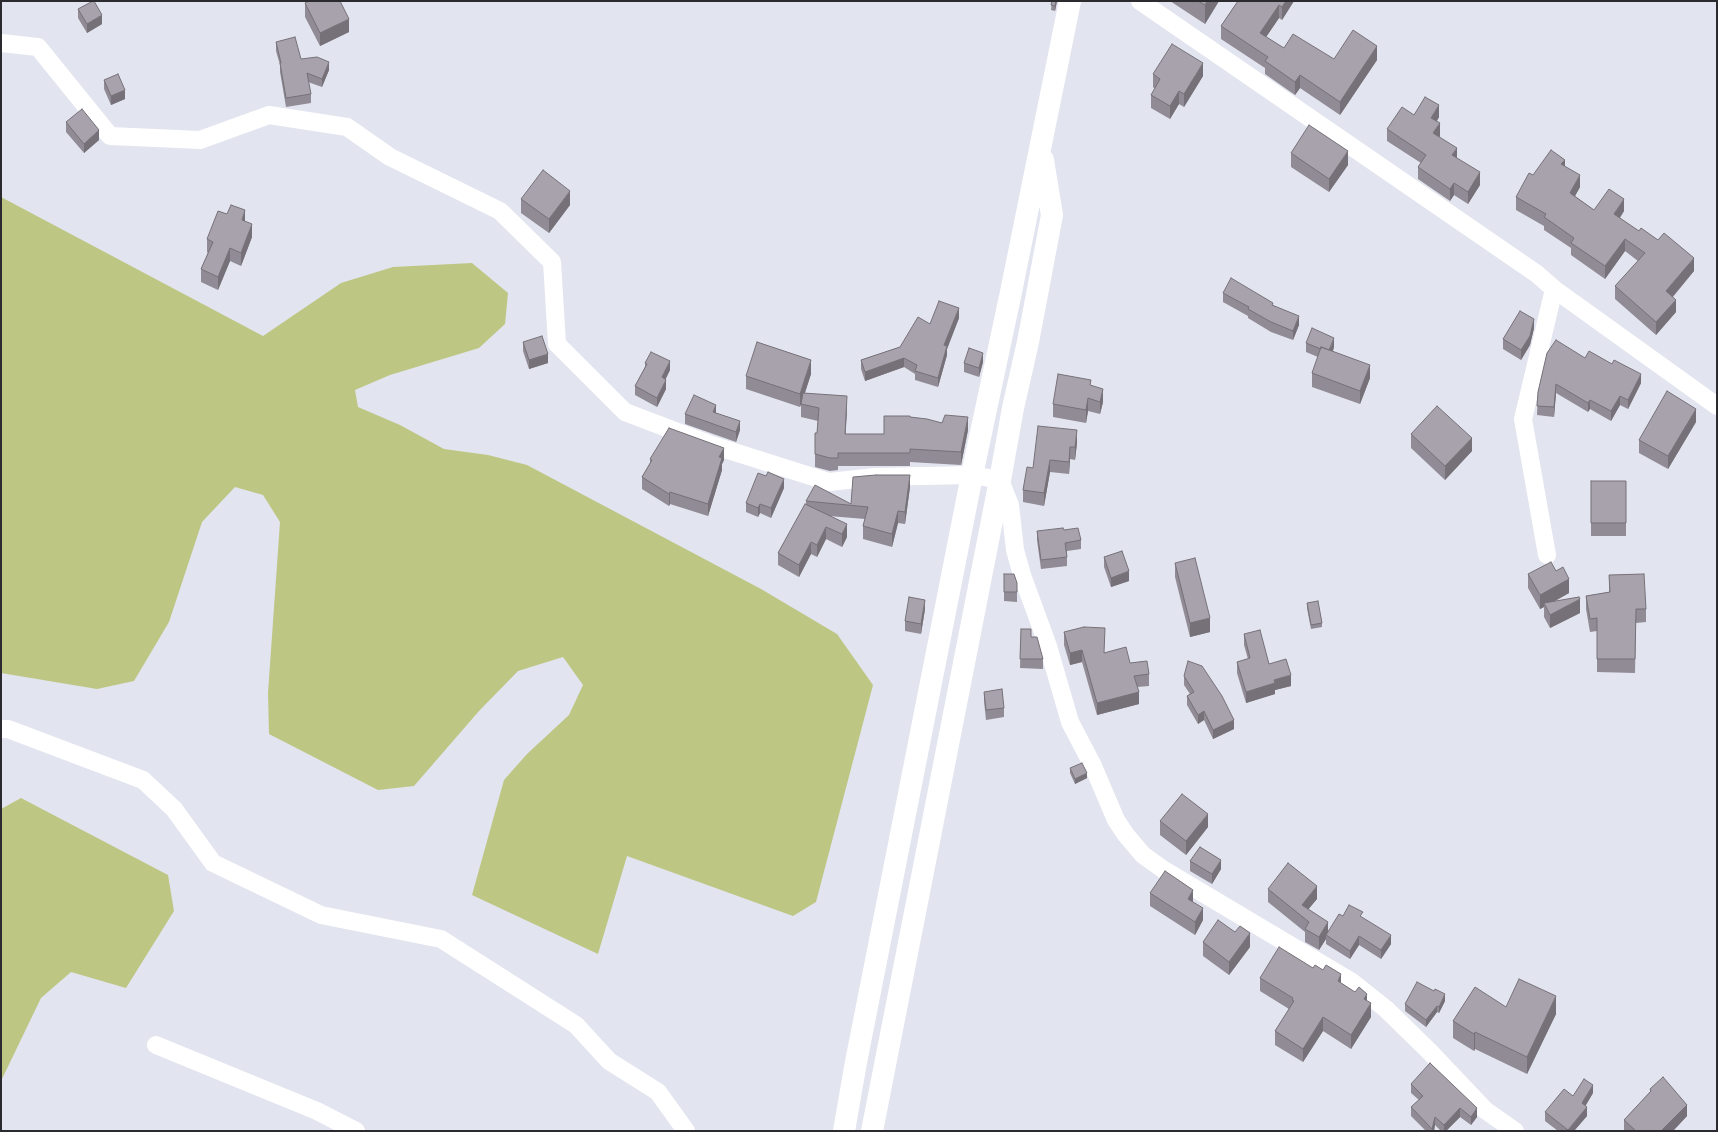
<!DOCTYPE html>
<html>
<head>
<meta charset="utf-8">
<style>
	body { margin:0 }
	#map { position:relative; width:1718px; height:1132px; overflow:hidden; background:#e2e4ef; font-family:Rubik,sans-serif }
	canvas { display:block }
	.frame { position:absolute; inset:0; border:2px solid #2b2b2f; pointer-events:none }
</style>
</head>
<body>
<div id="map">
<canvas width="1718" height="1132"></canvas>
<div class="frame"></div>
</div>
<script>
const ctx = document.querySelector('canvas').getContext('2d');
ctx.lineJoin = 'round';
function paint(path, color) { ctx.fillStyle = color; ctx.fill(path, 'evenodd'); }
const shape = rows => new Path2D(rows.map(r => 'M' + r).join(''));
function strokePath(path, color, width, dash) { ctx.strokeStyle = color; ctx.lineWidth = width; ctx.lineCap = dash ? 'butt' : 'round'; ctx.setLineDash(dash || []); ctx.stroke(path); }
const green = shape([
	[1,197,263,336,341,283,393,267,472,263,508,293,505,324,479,348,390,375,355,390,358,407,400,425,444,449,488,455,527,465,761,589,837,634,873,685,816,902,793,916,627,856,598,954,472,895,504,780,527,754,569,715,583,685,563,657,518,671,479,711,414,786,378,790,269,734,268,693,280,522,263,495,235,487,202,522,169,622,134,681,97,689,1,673],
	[21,798,168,875,174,911,126,988,71,972,41,998,1,1081,1,809]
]);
const minor = shape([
	[1140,1,1537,274,1554,289,1717,406],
	[1,43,38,47,110,136,200,140,269,115,347,127,390,157,500,211,552,262,557,344,625,412,709,444,829,482,875,477,972,475,1000,480,1010,505,1015,550,1022,575,1048,646,1070,722,1093,766,1116,820,1126,835,1143,855,1164,870,1352,982,1386,1009,1430,1052,1485,1110,1515,1131],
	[1547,555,1523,419,1554,289],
	[1,729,8,729,143,780,174,809,213,863,321,915,441,939,576,1025,609,1061,658,1092,686,1131],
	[156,1045,317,1111,356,1131]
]);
const major = shape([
	[844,1131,856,1062,972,475,1011,292,1070,1],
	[872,1131,1000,480,1013,408,1028,342,1052,215,1043,160]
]);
const wall = shape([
	[1052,1,1057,1,1055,11,1051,10],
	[1170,1,1219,1,1205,24],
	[1238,1,1294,1,1282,20,1279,18,1266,37,1284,48,1334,59,1377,60,1340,115,1300,88,1295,95,1265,74,1265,68,1221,39,1221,26],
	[305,3,349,32,320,46,305,17],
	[78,9,102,24,87,33,78,18],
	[276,42,301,59,329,70,322,87,308,82,311,94,311,103,286,107,280,72,280,65,276,51],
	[1153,74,1203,76,1184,107,1179,104,1170,119,1151,108,1151,95,1155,89,1153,87],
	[104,80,125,99,111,105,104,89],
	[1414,115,1439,117,1437,121,1440,136,1439,137,1480,185,1468,204,1454,195,1450,201,1418,179,1418,167,1421,163,1387,141,1387,129],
	[66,122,99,140,84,153,66,132],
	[1291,153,1348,165,1329,192,1291,167],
	[1565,166,1580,187,1575,196,1594,210,1624,211,1620,218,1694,271,1673,297,1676,312,1656,335,1615,299,1615,286,1638,261,1625,251,1605,279,1571,255,1571,248,1544,230,1544,226,1516,210,1516,197,1533,175],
	[521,199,570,205,549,233,521,213],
	[245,221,252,237,241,266,230,261,218,290,201,282,201,269,208,253,207,252,207,239],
	[1223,293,1273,305,1299,325,1293,340,1271,332,1248,318,1248,316,1223,302],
	[959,318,947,349,947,355,938,387,915,380,915,374,904,367,865,381,861,369,861,360,900,347,930,324],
	[1534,328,1530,345,1521,360,1503,349,1503,339],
	[523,342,548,363,529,369,523,351],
	[1306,343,1334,347,1333,351,1370,378,1360,404,1312,387,1312,373,1318,357,1306,352],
	[1585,358,1641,383,1628,409,1620,405,1611,421,1590,409,1588,412,1556,393,1554,417,1537,415,1538,392],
	[983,362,979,377,964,372,964,363],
	[645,363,670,370,665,379,666,389,657,407,635,395,635,386,645,367],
	[811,374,805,393,847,409,845,434,884,434,910,417,942,423,968,430,961,465,910,462,910,466,838,466,838,470,830,471,815,467,815,433,817,433,818,421,801,417,801,404,800,407,746,389,746,376],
	[1091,386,1103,402,1100,414,1088,411,1086,423,1053,417,1053,404],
	[716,413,740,430,736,442,685,424,685,414],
	[1696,422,1668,469,1639,453,1639,440],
	[1411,434,1472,451,1445,480,1411,448],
	[1077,443,1075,460,1070,459,1069,474,1050,472,1044,506,1023,502,1023,490,1033,468],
	[650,459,724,460,722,464,722,470,708,516,670,504,669,506,642,489,642,477,650,463],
	[1591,481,1626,481,1626,536,1591,536],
	[910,487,905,524,898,523,892,547,863,539,863,526,865,519,829,516,847,537,842,547,826,539,817,557,811,554,799,577,778,565,778,553,806,504,806,501,851,504],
	[784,488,771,518,760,513,758,517,746,512,746,503],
	[1064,530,1081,540,1081,549,1067,551,1067,566,1041,569,1037,540,1037,531],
	[1104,557,1129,581,1111,587,1104,567],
	[1175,563,1210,632,1190,637,1175,577],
	[1556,571,1569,593,1555,601,1580,613,1550,628,1544,617,1544,607,1540,609,1528,588,1528,574],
	[1004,574,1017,583,1017,602,1004,601],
	[1609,575,1646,609,1646,622,1636,623,1635,673,1597,672,1597,631,1590,632,1586,609,1586,596,1609,592],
	[1307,603,1322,623,1322,627,1311,629,1307,608],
	[925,609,921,634,905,631,905,621],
	[1021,629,1031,637,1043,659,1043,669,1020,668],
	[1064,632,1104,653,1130,663,1149,674,1149,686,1137,687,1139,704,1097,715,1082,662,1070,665,1064,645],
	[1244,634,1269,664,1291,686,1275,690,1275,694,1246,703,1237,673,1237,662,1248,659,1244,645],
	[1184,676,1234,729,1213,739,1204,720,1198,724,1187,705,1187,696,1190,694,1184,685],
	[984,692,1004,708,1004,717,986,720,984,701],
	[1070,768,1087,778,1075,784,1070,773],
	[1160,821,1208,827,1186,855,1160,835],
	[1190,861,1221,869,1212,884,1190,871],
	[1268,889,1317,899,1308,909,1328,931,1343,916,1363,918,1391,944,1381,959,1359,945,1350,959,1326,944,1326,939,1319,950,1305,942,1305,932,1268,902],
	[1150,893,1193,902,1203,920,1195,935,1150,906],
	[1203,942,1250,947,1229,975,1203,956],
	[1313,968,1341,983,1367,1001,1371,1017,1351,1049,1323,1031,1303,1062,1275,1045,1275,1031,1289,1009,1260,991,1260,978],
	[1445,1001,1439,1013,1437,1012,1426,1027,1405,1011,1405,1004],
	[1506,1007,1556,1014,1527,1074,1475,1049,1474,1051,1453,1038,1453,1021],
	[1411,1084,1477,1117,1471,1125,1460,1117,1446,1131,1441,1131,1435,1125,1434,1131,1426,1131,1411,1116,1411,1107,1419,1100,1411,1093],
	[1650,1089,1687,1116,1673,1131,1624,1131,1624,1120,1650,1092],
	[1593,1093,1585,1106,1587,1116,1574,1131,1558,1131,1545,1121,1545,1112,1573,1096]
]);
const shadedWall = shape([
	[1056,1,1057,1,1055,11,1055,6],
	[1207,1,1219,1,1205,24,1205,5],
	[1286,1,1294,1,1282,20,1282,7],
	[1279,5,1279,18,1260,46,1260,33],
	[102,15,102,24,87,33,87,24],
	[349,19,349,32,320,46,320,33],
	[1377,46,1377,60,1340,115,1340,102],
	[329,62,329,70,322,87,322,79],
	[1203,63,1203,76,1184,107,1184,94],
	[1300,75,1300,88,1295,95,1295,82],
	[125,90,125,99,111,105,111,96],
	[1179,91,1179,104,1170,119,1170,106],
	[1439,105,1439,117,1431,130,1431,118],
	[1440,123,1440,136,1433,146,1433,133],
	[99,130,99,140,84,153,84,144],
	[1457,148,1457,160,1452,155],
	[1348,151,1348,165,1329,192,1329,179],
	[1565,160,1565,173,1561,164],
	[1480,172,1480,185,1468,204,1468,192],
	[1580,175,1580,187,1570,205,1570,193],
	[1454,183,1454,195,1450,201,1450,189],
	[570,191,570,205,549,233,549,219],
	[1624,199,1624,211,1614,226,1614,214],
	[245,210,245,223,242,220],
	[252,224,252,237,241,266,241,253],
	[1625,239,1625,251,1605,279,1605,266],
	[230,248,230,261,218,290,218,277],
	[1694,258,1694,271,1666,304,1666,291],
	[1676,300,1676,312,1656,335,1656,322],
	[959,308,959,318,947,349,947,355,938,387,938,378,944,345],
	[1299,316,1299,325,1293,340,1293,331],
	[1534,319,1534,328,1530,345,1521,360,1521,350],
	[1334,338,1334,347,1329,361,1329,352],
	[983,353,983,362,979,377,979,368],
	[548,354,548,363,529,369,529,360],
	[904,358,904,367,865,381,865,372],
	[811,360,811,374,800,407,800,394],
	[670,361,670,370,662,387,662,377],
	[1370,365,1370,378,1360,404,1360,391],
	[1641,374,1641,383,1628,409,1628,400],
	[666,380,666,389,657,407,657,398],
	[1556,384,1556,393,1554,417,1554,407],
	[1103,389,1103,402,1100,414,1100,402],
	[847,396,847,409,845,447,845,434],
	[1620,396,1620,405,1611,421,1611,411],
	[1088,398,1088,411,1086,423,1086,410],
	[1590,400,1590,409,1588,412,1588,403],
	[716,405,716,414,713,412],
	[1696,409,1696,422,1668,469,1668,456],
	[968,417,968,430,961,465,961,452],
	[740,421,740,430,736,442,736,432],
	[1077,430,1077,443,1075,460,1075,447],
	[1472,438,1472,451,1445,480,1445,466],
	[1070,447,1070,459,1069,474,1069,462],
	[724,448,724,460,722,464,722,470,708,516,708,504,719,457],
	[1050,460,1050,472,1044,506,1044,493],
	[910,475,910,487,905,524,905,512],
	[784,479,784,488,771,518,771,508],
	[670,492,670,504,669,506,669,494],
	[760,504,760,513,758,517,758,508],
	[898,511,898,523,892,547,892,534],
	[847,524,847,537,842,547,842,534],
	[826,527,826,539,817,557,817,545],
	[811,542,811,554,799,577,799,565],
	[1129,571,1129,581,1111,587,1111,578],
	[1569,579,1569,593,1546,606,1544,603,1544,607,1540,609,1540,595],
	[1580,599,1580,613,1550,628,1550,615],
	[925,600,925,609,921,634,921,624],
	[1210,618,1210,632,1190,637,1190,623],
	[1082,650,1082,662,1070,665,1070,653],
	[1291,675,1291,686,1275,690,1275,694,1246,703,1246,692,1274,680],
	[1139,692,1139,704,1097,715,1097,703],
	[1204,711,1204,720,1198,724,1198,715],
	[1234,720,1234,729,1213,739,1213,730],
	[1087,773,1087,778,1075,784,1075,779],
	[1208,814,1208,827,1186,855,1186,841],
	[1221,860,1221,869,1212,884,1212,874],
	[1317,886,1317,899,1302,917,1302,905],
	[1193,890,1193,903,1188,899],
	[1203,908,1203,920,1195,935,1195,922],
	[1328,922,1328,935,1326,935,1326,939,1319,950,1319,937],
	[1250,933,1250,947,1229,975,1229,962],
	[1391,935,1391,944,1381,959,1381,950],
	[1359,936,1359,945,1350,959,1350,951],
	[1341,974,1341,988,1338,981],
	[1367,994,1367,1007,1364,999],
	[1445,994,1445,1001,1439,1013,1439,1007],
	[1556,996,1556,1014,1527,1074,1527,1057],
	[1371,1003,1371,1017,1351,1049,1351,1035],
	[1437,1006,1437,1012,1426,1027,1426,1020],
	[1323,1017,1323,1031,1303,1062,1303,1049],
	[1475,1032,1475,1049,1474,1051,1474,1034],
	[1593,1085,1593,1093,1582,1112,1582,1103],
	[1687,1105,1687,1116,1673,1131,1661,1131],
	[1587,1107,1587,1116,1574,1131,1568,1131],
	[1460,1108,1460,1117,1446,1131,1444,1131,1444,1125],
	[1477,1108,1477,1117,1471,1125,1471,1117],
	[1435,1117,1435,1125,1434,1131,1432,1131,1432,1129]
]);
const building = shape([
	[93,1,94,1,102,15,87,24,78,9,93,1],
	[309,1,340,1,349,19,320,33,305,3,309,1],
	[1052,1,1056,1,1055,6,1051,5,1052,1],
	[1198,1,1207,1,1205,5,1198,1],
	[1238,1,1286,1,1282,7,1279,5,1260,33,1284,48,1293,34,1334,59,1353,30,1377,46,1340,102,1300,75,1295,82,1265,61,1268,57,1221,26,1238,1],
	[295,37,301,59,317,57,329,62,322,79,307,73,311,94,286,98,280,63,281,63,276,42,295,37],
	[1172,44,1203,63,1184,94,1179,91,1170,106,1151,95,1160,79,1153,74,1172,44],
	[118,74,125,90,111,96,104,80,118,74],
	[1425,97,1439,105,1431,118,1440,123,1433,133,1457,148,1452,155,1480,172,1468,192,1454,183,1450,189,1418,167,1426,155,1387,129,1402,107,1414,115,1425,97],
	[82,109,99,130,84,144,66,122,82,109],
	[1309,125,1348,151,1329,179,1291,153,1309,125],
	[1551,150,1565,160,1561,164,1580,175,1570,193,1594,210,1609,189,1624,199,1614,214,1639,231,1641,228,1658,240,1664,233,1694,258,1666,291,1676,300,1656,322,1615,286,1645,253,1625,239,1605,266,1571,243,1574,238,1544,217,1546,214,1516,197,1529,173,1533,175,1551,150],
	[543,170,570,191,549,219,521,199,543,170],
	[231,205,245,210,242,220,252,224,241,253,230,248,218,277,201,269,213,242,207,239,218,211,227,214,231,205],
	[1231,278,1273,303,1272,305,1299,316,1293,331,1271,322,1248,309,1249,307,1223,293,1231,278],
	[939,301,959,308,944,345,947,346,938,378,915,371,917,365,904,358,865,372,861,360,900,347,918,317,930,324,939,301],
	[1520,311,1534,319,1530,336,1521,350,1503,339,1520,311],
	[1312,328,1334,338,1329,350,1321,347,1321,349,1306,343,1312,328],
	[542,336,548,354,529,360,523,342,542,336],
	[1556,340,1585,358,1589,351,1612,364,1614,360,1641,374,1628,400,1620,396,1611,411,1590,400,1588,403,1556,384,1554,407,1537,406,1538,392,1547,353,1556,340],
	[757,342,811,360,800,394,746,376,757,342],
	[1321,347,1370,365,1360,391,1312,373,1321,347],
	[969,348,983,353,979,368,964,363,969,348],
	[651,352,670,361,662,377,666,380,657,398,635,386,647,364,645,363,651,352],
	[1058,374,1091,380,1090,385,1103,389,1100,402,1088,398,1086,410,1053,404,1058,374],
	[1667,391,1696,409,1668,456,1639,440,1667,391],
	[803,393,847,396,845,434,884,434,884,416,910,416,910,417,927,419,942,423,945,415,968,417,961,452,910,449,910,453,838,453,838,458,830,458,815,454,815,433,817,433,819,408,801,404,803,393],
	[694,395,716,405,713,412,740,421,736,432,685,414,694,395],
	[1437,406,1472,438,1445,466,1411,434,1437,406],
	[1038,426,1077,430,1075,447,1070,447,1069,462,1050,460,1044,493,1023,490,1027,467,1033,468,1038,426],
	[669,428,724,448,719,457,722,458,708,504,670,492,669,494,642,477,652,460,650,459,669,428],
	[768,472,784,479,771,508,760,504,758,508,746,503,758,473,766,476,768,472],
	[876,475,910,475,905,512,898,511,892,534,863,526,868,507,806,501,815,485,851,504,853,477,876,475],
	[1591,481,1626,481,1626,523,1591,523,1591,481],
	[805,504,847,524,842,534,826,527,817,545,811,542,799,565,778,553,805,504],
	[1063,528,1064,530,1078,528,1081,540,1065,543,1067,557,1041,560,1037,531,1063,528],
	[1122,551,1129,571,1111,578,1104,557,1122,551],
	[1195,558,1210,618,1190,623,1175,563,1195,558],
	[1551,562,1556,571,1563,567,1569,579,1540,595,1528,574,1551,562],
	[1004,574,1014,574,1017,583,1017,592,1004,592,1004,574],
	[1644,574,1646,609,1636,609,1635,659,1597,659,1597,618,1590,619,1586,596,1610,592,1609,575,1644,574],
	[909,597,925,600,921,624,905,621,909,597],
	[1579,597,1580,599,1550,615,1544,603,1579,597],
	[1318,601,1322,623,1311,625,1307,603,1318,601],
	[1084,627,1105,628,1104,653,1126,647,1130,663,1147,661,1149,674,1134,676,1139,692,1097,703,1082,650,1070,653,1064,632,1084,627],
	[1021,629,1031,629,1031,637,1037,637,1043,659,1020,659,1021,629],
	[1260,630,1269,664,1286,659,1291,675,1274,680,1275,683,1246,692,1237,662,1250,658,1244,634,1260,630],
	[1188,661,1202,666,1222,696,1234,720,1213,730,1204,711,1198,715,1187,696,1194,692,1184,676,1188,661],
	[1002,689,1004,708,986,710,984,692,1002,689],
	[1082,763,1087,773,1075,779,1070,768,1082,763],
	[1182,794,1208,814,1186,841,1160,821,1182,794],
	[1200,847,1221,860,1212,874,1190,861,1200,847],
	[1288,863,1317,886,1302,905,1328,922,1319,937,1305,929,1309,922,1268,889,1288,863],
	[1165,871,1193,890,1188,899,1203,908,1195,922,1150,893,1165,871],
	[1349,905,1363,912,1360,916,1391,935,1381,950,1359,936,1350,951,1326,935,1339,914,1343,916,1349,905],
	[1218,920,1235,932,1240,926,1250,933,1229,962,1203,942,1218,920],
	[1279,947,1313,968,1315,965,1323,970,1326,965,1341,974,1338,981,1355,992,1359,987,1367,994,1364,999,1371,1003,1351,1035,1323,1017,1303,1049,1275,1031,1294,1001,1292,1000,1293,998,1260,978,1279,947],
	[1519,979,1556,996,1527,1057,1475,1032,1474,1034,1453,1021,1475,987,1506,1007,1519,979],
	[1417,982,1434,991,1435,989,1445,994,1439,1007,1437,1006,1426,1020,1405,1004,1417,982],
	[1430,1063,1477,1108,1471,1117,1460,1108,1444,1125,1435,1117,1432,1129,1411,1107,1423,1096,1411,1084,1430,1063],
	[1663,1077,1687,1105,1661,1131,1636,1131,1624,1120,1651,1091,1650,1089,1663,1077],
	[1584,1079,1593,1085,1582,1103,1587,1107,1568,1130,1545,1112,1564,1089,1573,1096,1584,1079]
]);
paint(green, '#bdc783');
strokePath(minor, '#fff', 18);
strokePath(major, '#fff', 22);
paint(wall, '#908b94');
paint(shadedWall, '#767178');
paint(building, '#a8a2ac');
strokePath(building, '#767178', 1);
</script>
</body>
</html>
